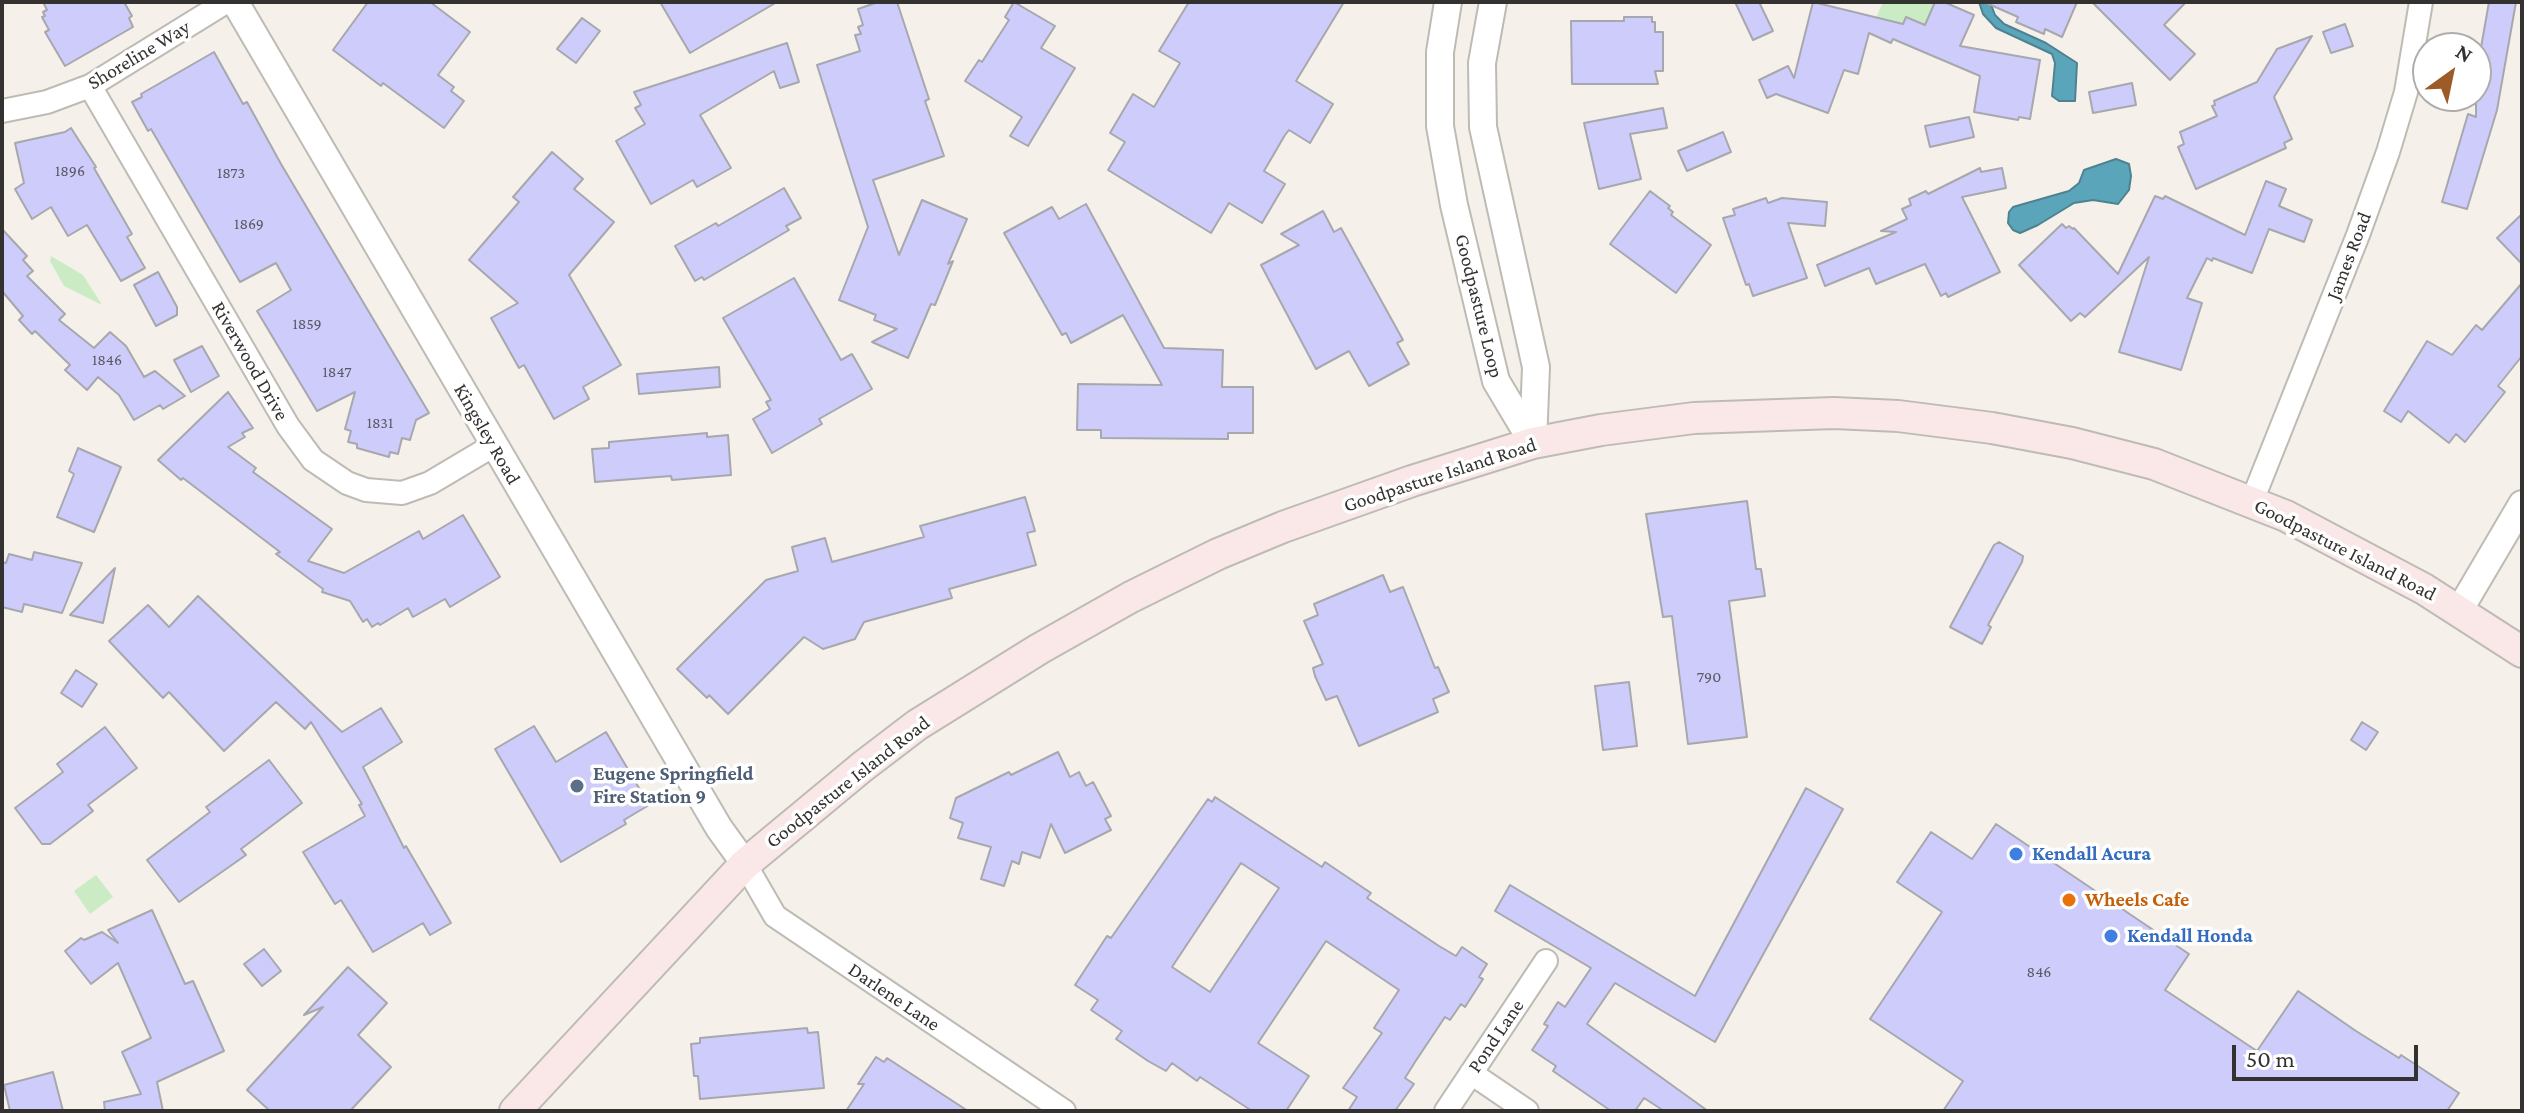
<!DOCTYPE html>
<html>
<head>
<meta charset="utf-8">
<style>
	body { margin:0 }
	#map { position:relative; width:2524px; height:1113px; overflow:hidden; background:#f5f1ea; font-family:"Crimson Pro",serif }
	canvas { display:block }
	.frame { position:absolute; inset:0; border:4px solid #343230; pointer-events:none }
	.north { position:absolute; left:2412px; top:32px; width:80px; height:80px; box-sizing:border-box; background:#fff; border:2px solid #aeadac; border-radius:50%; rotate:33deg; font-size:22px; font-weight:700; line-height:32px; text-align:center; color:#343230 }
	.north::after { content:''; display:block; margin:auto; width:28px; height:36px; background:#9c5b27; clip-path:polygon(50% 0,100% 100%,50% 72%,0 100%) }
	.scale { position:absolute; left:2232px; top:1045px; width:186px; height:36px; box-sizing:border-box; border:4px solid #343230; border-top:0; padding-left:10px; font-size:24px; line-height:28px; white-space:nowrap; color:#343230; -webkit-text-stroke:6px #fff; paint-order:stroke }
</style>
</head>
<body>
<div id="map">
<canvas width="2524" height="1113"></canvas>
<div class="frame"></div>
<div class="north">N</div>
<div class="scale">50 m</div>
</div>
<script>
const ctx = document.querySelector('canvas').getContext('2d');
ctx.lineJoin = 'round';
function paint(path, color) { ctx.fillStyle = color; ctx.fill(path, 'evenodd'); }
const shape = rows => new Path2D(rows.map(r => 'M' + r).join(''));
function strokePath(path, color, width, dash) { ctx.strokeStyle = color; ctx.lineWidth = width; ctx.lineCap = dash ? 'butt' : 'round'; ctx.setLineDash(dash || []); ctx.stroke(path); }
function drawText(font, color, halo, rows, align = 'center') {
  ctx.font = font + ' "Crimson Pro",serif'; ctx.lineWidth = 7; ctx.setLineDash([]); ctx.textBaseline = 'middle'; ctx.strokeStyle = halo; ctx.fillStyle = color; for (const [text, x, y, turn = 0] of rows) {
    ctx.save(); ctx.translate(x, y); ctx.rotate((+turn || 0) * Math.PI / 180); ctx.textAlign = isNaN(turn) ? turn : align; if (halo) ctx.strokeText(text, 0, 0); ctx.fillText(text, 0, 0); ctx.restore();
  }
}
const green = shape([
	[1883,2,1935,2,1924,27,1906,17,1899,32,1875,20],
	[51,256,83,275,102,305,64,286,50,261],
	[96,875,113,897,90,914,74,891]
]);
const water = shape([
	[1979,2,1990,2,1995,15,2004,24,2046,43,2077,63,2075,101,2059,101,2052,96,2055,63,2052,54,1996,28,1983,14,1979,2],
	[2116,159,2129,164,2131,176,2129,190,2118,204,2093,200,2074,203,2038,225,2020,233,2013,230,2008,223,2009,212,2013,207,2069,191,2079,183,2084,170,2116,159]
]);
const building = shape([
	[43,2,124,2,132,16,129,18,133,27,65,66,45,32,49,30,42,17,45,16,43,12,47,10,43,2],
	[368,2,430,2,470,32,438,75,454,87,451,91,464,101,444,128,383,83,381,86,333,50,368,2],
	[660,2,777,2,690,53,660,2],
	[878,2,897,2,929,99,925,101,944,156,873,180,899,255,922,200,967,219,948,264,953,261,935,305,931,304,908,358,872,342,897,329,874,320,876,315,839,300,868,227,817,65,860,51,855,35,861,34,858,27,863,25,858,9,878,2],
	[1014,2,1055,26,1041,48,1075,68,1028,146,1010,136,1022,117,965,81,979,60,982,62,1009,20,1005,17,1014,2],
	[1189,2,1344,2,1296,81,1333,104,1310,143,1289,130,1285,135,1264,171,1285,184,1262,223,1229,203,1211,233,1108,170,1125,142,1110,133,1133,94,1154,107,1180,63,1159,51,1189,2],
	[1735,2,1759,2,1773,31,1753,40,1735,2],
	[1813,2,1903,24,1906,17,1925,25,1935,2,1944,2,1974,15,1960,46,2040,60,2030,119,2019,117,2018,120,1974,112,1980,76,1893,39,1891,43,1869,33,1858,74,1844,70,1828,113,1776,94,1767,98,1759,80,1788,66,1794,78,1813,2],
	[1984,2,2077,2,2062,37,2045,29,2044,34,2016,22,2018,17,1984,2],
	[2092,2,2186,2,2164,25,2195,54,2170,80,2092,2],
	[2489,2,2516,2,2497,110,2467,209,2442,202,2468,114,2476,117,2476,76,2489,2],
	[1624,17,1652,17,1652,22,1655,22,1655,32,1663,32,1663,71,1655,71,1658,84,1572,84,1571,21,1624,21,1624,17],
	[582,18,600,31,576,63,557,49,582,18],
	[2345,24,2353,46,2331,53,2323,32,2345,24],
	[2312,36,2274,97,2292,139,2284,143,2286,148,2196,189,2178,147,2184,144,2180,132,2217,116,2212,106,2215,105,2214,101,2257,82,2277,49,2312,36],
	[787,43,799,82,780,88,774,71,700,115,731,168,697,187,693,180,651,204,616,141,645,124,635,108,641,105,634,92,787,43],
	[214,52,243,104,247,102,281,164,429,413,416,420,410,440,402,438,398,454,390,452,389,457,357,448,357,444,348,442,351,431,345,429,355,392,317,411,257,311,291,290,276,263,240,282,151,129,148,131,132,102,142,97,141,94,214,52],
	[2132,83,2136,105,2093,113,2089,92,2132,83],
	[1663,108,1667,128,1630,134,1641,179,1599,189,1584,123,1663,108],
	[1969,117,1974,137,1930,147,1925,126,1969,117],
	[71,128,96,167,94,168,132,234,127,237,145,268,121,281,87,225,68,236,51,207,32,219,15,189,24,183,15,143,65,132,71,128],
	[1723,132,1731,152,1687,171,1678,151,1723,132],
	[552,152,583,179,574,189,614,222,569,275,621,365,583,387,589,399,554,419,524,365,519,368,491,318,518,303,469,260,519,202,513,197,552,152],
	[1980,168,1981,172,2002,168,2006,188,1962,197,2000,272,1948,297,1946,293,1941,296,1925,264,1876,284,1869,268,1825,286,1817,265,1896,232,1881,231,1907,219,1902,209,1911,205,1909,199,1926,191,1928,194,1980,168],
	[2266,181,2286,189,2279,206,2312,220,2304,242,2269,229,2252,273,2213,258,2212,261,2207,258,2187,298,2202,303,2181,370,2119,352,2149,257,2085,317,2080,313,2071,321,2019,265,2062,224,2066,228,2069,226,2073,229,2074,228,2118,274,2155,196,2163,199,2165,196,2245,235,2266,181],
	[784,188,801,218,786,226,789,230,704,280,702,277,695,281,675,246,716,223,718,226,784,188],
	[1650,191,1670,206,1668,208,1673,212,1671,215,1711,245,1676,293,1610,244,1650,191],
	[1766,198,1768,203,1782,198,1827,202,1825,226,1788,223,1807,278,1753,296,1749,284,1746,285,1723,218,1735,215,1733,209,1766,198],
	[1086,204,1164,348,1223,350,1222,387,1253,387,1253,433,1228,433,1228,439,1101,438,1101,430,1077,430,1078,384,1162,385,1123,315,1071,343,1066,333,1062,335,1004,233,1052,207,1059,219,1086,204],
	[1323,211,1334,232,1341,228,1403,340,1397,343,1409,364,1369,386,1349,351,1316,369,1261,265,1299,245,1281,234,1323,211],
	[2522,214,2522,264,2497,238,2522,214],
	[2,229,27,256,23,260,33,271,27,276,65,314,59,320,94,348,110,332,126,346,144,377,155,371,185,396,163,409,160,405,134,420,119,395,98,377,87,390,65,370,70,365,35,331,32,334,19,320,23,316,2,291,2,229],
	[158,272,177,307,177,315,156,326,134,285,158,272],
	[794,278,841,360,852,354,872,389,819,419,822,424,772,453,753,419,770,409,766,402,771,400,723,318,794,278],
	[2522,283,2522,356,2498,386,2505,392,2465,442,2456,434,2449,443,2408,411,2401,422,2384,411,2427,341,2452,355,2476,325,2482,330,2522,283],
	[202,346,219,376,191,392,174,360,202,346],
	[719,367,720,387,639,394,637,374,719,367],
	[228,392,253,428,242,433,245,437,228,447,256,468,253,472,332,529,308,561,344,573,419,531,423,539,463,515,500,577,450,607,445,599,413,617,408,608,380,625,378,623,372,627,367,619,363,622,350,601,322,592,323,589,276,554,280,552,183,478,181,480,158,460,228,392],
	[707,433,707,437,728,435,731,475,672,480,671,476,595,482,592,449,609,448,609,442,707,433],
	[78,448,121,467,94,532,57,517,74,474,69,471,78,448],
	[1025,497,1035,531,1027,533,1036,565,949,589,952,598,864,622,855,639,823,649,804,637,728,714,709,695,707,698,677,669,766,580,798,571,792,547,825,538,832,562,924,537,920,526,1025,497],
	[1747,501,1756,569,1761,569,1765,596,1729,601,1747,737,1688,744,1672,616,1663,617,1646,514,1747,501],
	[1999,542,2023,556,2022,562,1988,625,1991,627,1982,644,1950,627,1994,545,1999,542],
	[34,552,82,563,62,613,24,604,22,612,2,607,2,562,6,563,9,554,32,560,34,552],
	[115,568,103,623,70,615,115,568],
	[1383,575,1390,592,1403,587,1435,668,1438,667,1449,692,1433,699,1438,712,1359,746,1337,696,1326,700,1315,676,1313,668,1323,664,1304,621,1318,615,1314,604,1383,575],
	[198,596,342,732,381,708,402,742,363,767,404,848,406,846,451,923,430,935,423,923,373,952,341,900,335,904,303,852,365,816,359,805,362,804,311,722,305,729,276,702,224,751,169,692,163,698,109,641,148,605,169,627,198,596],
	[76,670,97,684,82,707,61,693,76,670],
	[1629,682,1637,746,1603,750,1595,686,1629,682],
	[2362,722,2378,732,2366,750,2351,740,2362,722],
	[534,726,556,762,606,732,649,805,624,820,626,824,561,862,495,749,534,726],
	[105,727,137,768,88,805,93,811,50,844,42,844,15,808,63,772,57,764,105,727],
	[1058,752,1070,777,1079,772,1086,786,1093,782,1111,816,1105,819,1111,830,1065,853,1051,824,1040,858,1022,852,1019,864,1012,861,1004,886,981,879,991,847,958,838,963,823,950,818,956,798,1009,772,1011,775,1058,752],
	[269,760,302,803,241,849,246,855,179,902,147,860,210,812,206,807,269,760],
	[1806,788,1843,809,1715,1042,1615,983,1587,1024,1708,1111,1664,1111,1644,1098,1635,1111,1611,1111,1553,1071,1556,1066,1532,1050,1548,1026,1544,1024,1558,1002,1565,1007,1591,968,1495,911,1510,885,1695,996,1806,788],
	[1215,797,1322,867,1325,862,1371,893,1367,898,1439,946,1456,956,1462,947,1487,964,1479,977,1483,979,1465,1007,1461,1004,1450,1020,1445,1017,1415,1062,1405,1078,1414,1084,1395,1111,1348,1111,1357,1097,1343,1088,1382,1033,1374,1028,1399,990,1326,941,1258,1043,1309,1076,1286,1111,1252,1111,1200,1077,1197,1081,1172,1063,1166,1071,1148,1061,1116,1039,1122,1031,1091,1010,1098,1000,1075,985,1107,936,1111,938,1208,799,1212,802,1215,797],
	[1241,863,1279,888,1210,992,1172,967,1241,863],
	[1996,824,2189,954,2165,990,2257,1051,2298,991,2356,1031,2399,1058,2401,1055,2459,1093,2447,1111,1943,1111,1963,1081,1870,1019,1942,912,1897,882,1931,832,1972,859,1996,824],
	[152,910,185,984,193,981,224,1051,157,1082,163,1111,105,1111,104,1102,141,1094,122,1052,151,1038,118,963,91,984,65,951,81,938,84,940,102,932,118,943,108,930,152,910],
	[264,949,281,971,262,986,244,964,264,949],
	[348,967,387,1003,358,1035,391,1067,350,1111,270,1111,247,1090,323,1007,304,1015,348,967],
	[807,1028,808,1033,818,1032,824,1088,700,1099,698,1076,694,1076,691,1044,700,1043,700,1038,807,1028],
	[876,1057,884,1062,887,1058,968,1111,846,1111,864,1084,858,1084,876,1057],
	[53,1072,63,1111,10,1111,4,1085,53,1072]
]);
const minor = shape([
	[90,86,288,426,313,460,347,483,366,490,402,493,430,483,494,445],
	[2,111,47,102,90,86,226,2],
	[2252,501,2358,235,2388,152,2406,92,2421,2],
	[745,864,775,916,1064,1111],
	[1471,1073,1527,1111],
	[1446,1111,1546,961]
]);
const tertiary = shape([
	[235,2,719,828,745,864],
	[1448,2,1440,52,1440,126,1454,205,1496,381,1533,443],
	[1493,2,1482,63,1483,127,1536,367,1533,443],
	[2459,611,2522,504]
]);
const secondary = shape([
	[515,1111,745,864,862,767,917,725,1039,649,1131,597,1218,554,1283,527,1412,481,1533,443,1601,430,1694,418,1834,413,1898,416,1992,428,2072,443,2154,464,2286,516,2424,589,2522,652]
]);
const markers = [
	[577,786,8,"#5c6f8a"],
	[2016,854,8,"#3f7fe0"],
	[2069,900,8,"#e8710a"],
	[2111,936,8,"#3f7fe0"]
];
const numberNames = [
	["1896",70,171],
	["1873",231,173],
	["1869",249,224],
	["1859",307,324],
	["1846",107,360],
	["1847",337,372],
	["1831",380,423],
	["790",1709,677],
	["846",2039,972]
];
const streetNames = [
	["Shoreline Way",139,55,-31],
	["James Road",2349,256,-69],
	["Goodpasture Loop",1479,306,76],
	["Riverwood Drive",250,361,60],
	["Kingsley Road",487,434,60],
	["Goodpasture Island Road",1440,475,-18],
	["Goodpasture Island Road",2345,550,27],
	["Goodpasture Island Road",848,782,-38],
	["Darlene Lane",894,997,34],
	["Pond Lane",1496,1036,-56]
];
const serviceNames = [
	["Eugene Springfield",593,774],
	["Fire Station 9",593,797]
];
const shopNames = [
	["Kendall Acura",2032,854],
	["Kendall Honda",2127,936]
];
const foodNames = [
	["Wheels Cafe",2085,900]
];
paint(green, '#caebc3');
paint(water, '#5aa5b9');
strokePath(water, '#4f8290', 2);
paint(building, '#ceccfb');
strokePath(building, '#a7a7ae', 2);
strokePath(minor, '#bebbb4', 26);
strokePath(tertiary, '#bebbb4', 30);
strokePath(secondary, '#bebbb4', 34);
strokePath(minor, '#fff', 22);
strokePath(tertiary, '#fff', 26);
strokePath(secondary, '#fae8e8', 30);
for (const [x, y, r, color] of markers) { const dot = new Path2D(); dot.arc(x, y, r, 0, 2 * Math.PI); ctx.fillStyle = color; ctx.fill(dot); strokePath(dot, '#fff', 3); }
drawText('16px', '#5a5863', null, numberNames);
drawText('20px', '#343230', '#fff', streetNames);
drawText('bold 20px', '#4e5e75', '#fff', serviceNames, 'left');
drawText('bold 20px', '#366cbe', '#fff', shopNames, 'left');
drawText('bold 20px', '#c56008', '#fff', foodNames, 'left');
</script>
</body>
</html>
